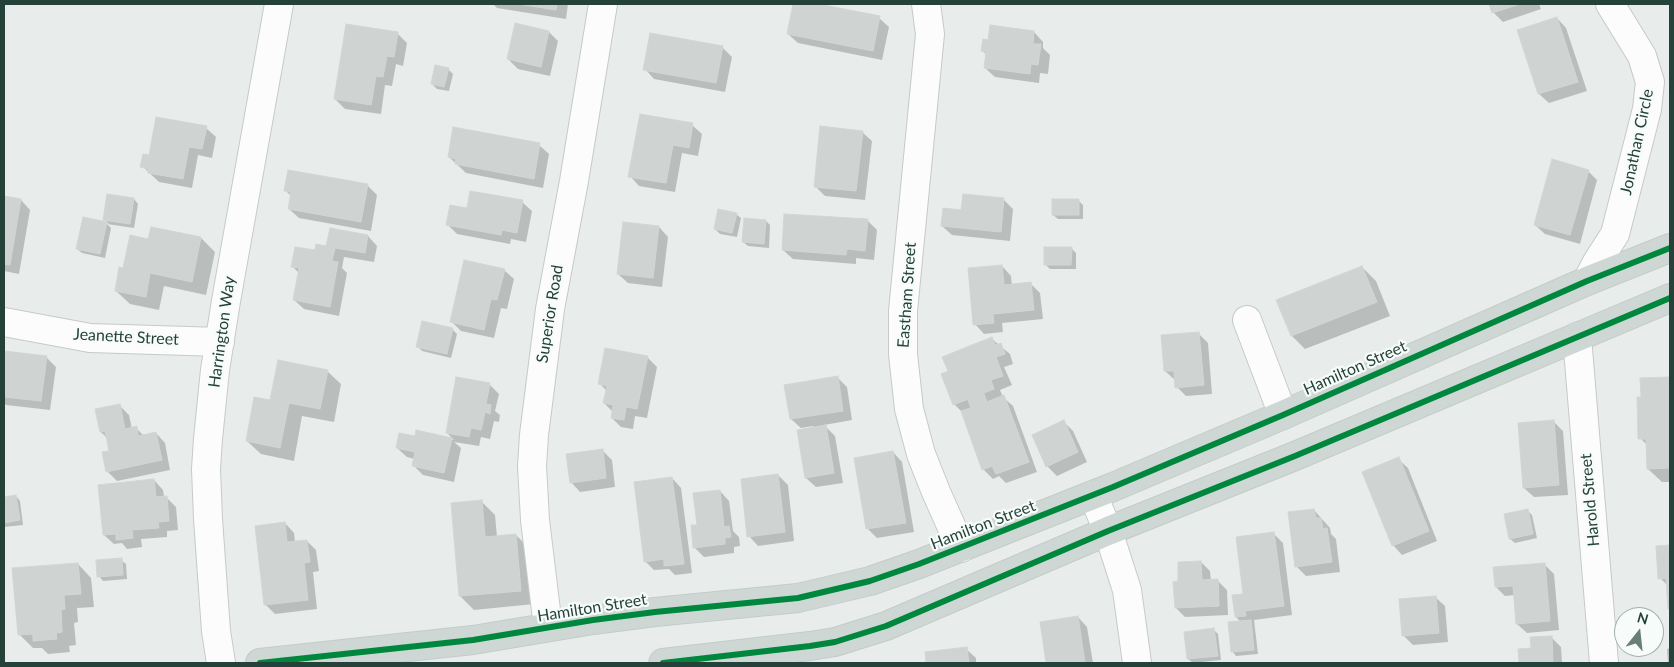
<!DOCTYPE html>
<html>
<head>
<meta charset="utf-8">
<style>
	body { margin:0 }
	#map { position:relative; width:1674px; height:667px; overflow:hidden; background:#e8edeb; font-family:Lato,sans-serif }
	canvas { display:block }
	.frame { position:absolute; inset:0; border:5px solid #24423a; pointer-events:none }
	.north { position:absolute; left:1614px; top:607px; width:50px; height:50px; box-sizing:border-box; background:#f7fbf9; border:1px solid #a3b1ad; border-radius:50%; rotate:16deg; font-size:14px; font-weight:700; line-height:20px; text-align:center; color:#24423a }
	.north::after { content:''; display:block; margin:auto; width:18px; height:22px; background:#697e78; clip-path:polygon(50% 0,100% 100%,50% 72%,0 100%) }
</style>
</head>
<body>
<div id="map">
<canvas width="1674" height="667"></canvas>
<div class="frame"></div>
<div class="north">N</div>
</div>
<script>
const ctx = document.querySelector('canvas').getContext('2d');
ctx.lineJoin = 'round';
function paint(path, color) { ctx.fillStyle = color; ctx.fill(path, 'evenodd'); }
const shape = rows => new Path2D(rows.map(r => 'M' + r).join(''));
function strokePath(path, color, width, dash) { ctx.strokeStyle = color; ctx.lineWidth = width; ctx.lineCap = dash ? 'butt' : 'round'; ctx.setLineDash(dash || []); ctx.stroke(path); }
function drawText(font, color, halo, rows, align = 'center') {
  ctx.font = font + ' Lato,sans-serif'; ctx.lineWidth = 4.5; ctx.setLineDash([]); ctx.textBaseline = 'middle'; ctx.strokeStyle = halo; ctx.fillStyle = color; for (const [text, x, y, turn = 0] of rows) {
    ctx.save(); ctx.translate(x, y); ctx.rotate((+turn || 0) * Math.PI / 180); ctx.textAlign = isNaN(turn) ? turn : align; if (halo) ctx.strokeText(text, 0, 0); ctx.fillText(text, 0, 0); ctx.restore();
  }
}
const shadow = shape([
	[493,4,568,4,566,19,497,8],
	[794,4,813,4,879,18,889,27,882,60,798,43,788,34],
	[1490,4,1539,4,1541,9,1503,22,1493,12],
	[1557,18,1566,28,1587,91,1549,103,1539,94,1519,31],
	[516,24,549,32,558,41,550,76,518,69,508,59],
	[1034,32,1043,42,1043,48,1050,55,1048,74,1040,73,1039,83,995,77,985,68,987,55,982,51],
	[397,33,407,43,403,66,396,64,392,86,385,85,381,114,345,109,335,99],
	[722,47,732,57,725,92,654,79,645,69],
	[448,69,453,74,449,91,437,89,432,84],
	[692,125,702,134,698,156,682,153,675,192,639,186,630,176],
	[206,128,216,137,212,158,198,155,192,188,159,182,142,166,150,157],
	[862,132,872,141,865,200,825,196,815,186],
	[539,145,549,154,543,188,466,173,449,157],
	[1588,171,1597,180,1580,244,1545,234,1535,225],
	[368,186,377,195,371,231,299,218,289,209,292,197,286,191],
	[108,195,134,199,138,204,134,228,107,224,111,228,105,258,82,253,77,249,84,218,109,224,105,220],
	[4,197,21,200,30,210,19,274,4,271],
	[1003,199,1013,209,1010,241,952,235,942,226,962,211],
	[1078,200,1083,205,1083,219,1058,219,1053,215],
	[522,202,532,211,526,242,511,239,510,244,457,234,448,225,468,210],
	[736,214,741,218,737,237,720,234,715,229],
	[867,220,877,230,874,260,856,258,856,264,793,259,783,250],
	[766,221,770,225,769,248,748,246,743,242],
	[659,227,668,237,662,287,628,283,618,274],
	[152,228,201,238,215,252,206,295,164,286,159,310,130,304,116,291,149,241],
	[331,230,368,236,377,246,374,262,344,257,342,268,347,273,339,316,304,309,294,300,299,273,292,266,316,252,327,248],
	[1071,248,1076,253,1076,269,1050,269,1045,264],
	[1002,266,1011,276,1012,286,1031,284,1040,293,1043,319,1002,323,1003,332,984,334,975,324],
	[1362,267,1376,281,1390,316,1305,349,1292,336],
	[504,270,514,279,507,309,501,308,494,338,461,331,452,322],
	[452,329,457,334,451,358,422,351,418,347],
	[1198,333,1208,343,1212,394,1186,396,1177,387,1175,380,1165,371],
	[992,339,1010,354,1013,364,1004,367,1012,385,1000,390,1003,397,1013,406,1037,472,1006,483,999,476,993,479,983,469,963,413,954,404],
	[4,353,46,357,56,367,50,410,6,405,4,403],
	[647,357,657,367,647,418,635,416,633,429,621,427,612,418,613,412,604,403,607,391,599,383],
	[327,371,341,384,334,422,302,416,294,461,261,454,247,441,271,401],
	[837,377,847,387,852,420,824,425,835,436,843,483,816,487,806,478,813,426,801,428,791,419],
	[1670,378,1670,482,1662,482,1648,469,1648,446,1640,438,1642,398,1641,380],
	[489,384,499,394,495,411,500,415,499,422,494,421,490,439,481,437,479,446,454,442,461,448,454,482,423,475,413,465,415,459,407,457,397,448,416,438,417,432,454,440,447,433],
	[119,405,129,415,132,429,136,428,144,436,156,433,165,443,170,470,117,481,107,471,111,452,108,439,101,432],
	[1064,422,1073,431,1087,462,1057,476,1047,466],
	[1554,422,1563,431,1568,495,1534,497,1524,488],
	[602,450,612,460,615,487,580,492,571,482],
	[893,452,902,462,914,532,877,538,868,529,856,459],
	[1398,459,1408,468,1437,541,1402,555,1393,545],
	[778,475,788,485,794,541,758,546,749,536],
	[672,478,681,488,692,573,675,575,669,569,654,570,645,561],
	[154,480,163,490,164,497,166,497,176,507,178,530,167,531,167,537,141,539,142,547,127,549,122,543,114,544,104,535],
	[720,491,729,501,733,531,739,537,740,546,734,547,734,553,704,557,694,547,698,526],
	[16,496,20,501,23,525,4,527,4,498],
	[481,501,495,515,497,537,516,535,530,549,534,604,474,610,460,596],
	[1314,510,1330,528,1331,534,1336,539,1340,572,1306,576,1297,567],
	[1527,510,1532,515,1537,538,1515,543,1510,539],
	[285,523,294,533,295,542,307,541,316,550,319,571,313,572,317,609,275,614,265,604],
	[1273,533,1283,543,1292,615,1254,620,1258,654,1236,656,1232,651,1241,622,1236,617,1244,595],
	[1670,547,1670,610,1668,586,1660,578,1657,548],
	[121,560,126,564,127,579,103,581,99,576],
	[1201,562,1210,571,1211,581,1217,580,1227,590,1228,615,1185,617,1176,608,1180,582],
	[78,564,91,578,94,607,77,608,78,622,74,623,76,645,69,646,70,652,48,654,42,648,33,648,19,634],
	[1544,564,1554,574,1559,630,1527,633,1517,624,1515,595,1505,596,1496,587],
	[1435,597,1445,606,1448,642,1413,645,1403,635],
	[1078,617,1087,627,1093,663,1048,663,1041,623],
	[1214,630,1218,634,1221,660,1193,663,1188,659],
	[1551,637,1561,647,1562,663,1520,663,1519,650,1532,649],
	[1670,648,1670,663,1668,663,1667,649],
	[966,649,976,658,976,663,927,663,926,654]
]);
const building = shape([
	[518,4,557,4,556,10,518,4],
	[793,4,819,4,880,16,873,51,787,34,793,4],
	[1489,4,1520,4,1492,13,1489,4],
	[1557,17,1578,82,1538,94,1517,30,1557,17],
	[515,23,549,31,541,67,507,59,515,23],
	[346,24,398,32,394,57,387,56,383,77,376,76,371,105,334,99,346,24],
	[990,25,1034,31,1033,44,1041,44,1038,65,1031,64,1030,74,984,68,986,52,981,51,983,39,988,40,990,25],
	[650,33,723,46,716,83,643,70,650,33],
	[435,65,449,68,444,87,431,84,435,65],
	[640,114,693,123,689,148,673,145,666,183,628,177,640,114],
	[156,117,207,126,202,149,189,147,183,179,148,173,148,169,140,167,143,154,149,155,156,117],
	[820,126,863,131,856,191,814,187,820,126],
	[453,127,540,143,534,179,455,164,456,159,448,157,453,127],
	[1552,159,1589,170,1570,235,1534,225,1552,159],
	[288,170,368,184,361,222,288,209,291,192,284,191,288,170],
	[470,191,523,200,517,233,502,230,501,235,446,225,450,205,467,208,470,191],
	[107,194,134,198,130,224,103,220,107,194],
	[963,194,1004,198,1001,232,941,226,943,208,961,210,963,194],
	[4,196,21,199,10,265,4,264,4,196],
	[1052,199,1079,199,1079,215,1052,215,1052,199],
	[718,209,737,213,732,233,714,229,718,209],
	[784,214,868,219,865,251,847,249,846,255,782,250,784,214],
	[83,217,107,222,100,254,76,249,83,217],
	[744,218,766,220,764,244,742,242,744,218],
	[623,222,659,226,653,278,617,274,623,222],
	[151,227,201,237,192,282,150,273,146,297,115,291,119,267,123,268,130,235,148,239,151,227],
	[330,228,368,235,365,253,335,248,332,261,338,262,330,307,293,300,299,268,291,267,295,247,315,250,316,244,326,246,330,228],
	[1044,247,1072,247,1071,265,1044,265,1044,247],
	[464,260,505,269,497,300,491,299,484,330,450,322,464,260],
	[1002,265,1004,285,1031,282,1034,310,993,314,994,323,973,325,968,268,1002,265],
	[1362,266,1377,302,1291,336,1276,300,1362,266],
	[422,321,453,328,447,354,416,347,422,321],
	[1199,332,1204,385,1175,388,1174,371,1164,371,1161,335,1199,332],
	[992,337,995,345,1001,343,1005,354,996,357,1003,376,991,380,994,389,953,405,941,374,948,371,942,357,992,337],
	[605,348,648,356,637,409,626,407,624,420,611,418,613,405,603,403,607,386,598,384,605,348],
	[4,351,47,356,41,401,4,397,4,351],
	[278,360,328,370,320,409,289,403,280,448,246,441,254,397,270,400,278,360],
	[838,376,843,411,790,419,784,385,838,376],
	[456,377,490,383,486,404,491,405,490,414,485,412,481,430,471,428,469,437,446,433,456,377],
	[1670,377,1670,468,1647,469,1646,439,1638,439,1637,397,1641,397,1640,378,1670,377],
	[984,394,987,402,1004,395,1029,462,996,474,992,466,982,470,961,411,971,408,968,400,984,394],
	[120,404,125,429,137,426,138,436,156,432,162,460,106,472,102,452,109,451,105,431,100,432,95,409,120,404],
	[1064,420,1078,452,1046,467,1032,435,1064,420],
	[1554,420,1559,485,1523,488,1518,423,1554,420],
	[826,425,834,473,805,478,797,430,826,425],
	[416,430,452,438,444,473,412,466,415,452,396,448,399,433,415,436,416,430],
	[603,449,606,478,570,483,566,454,603,449],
	[893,451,906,523,866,529,854,458,893,451],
	[1399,457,1429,531,1392,546,1362,472,1399,457],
	[778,474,785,532,747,537,741,479,778,474],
	[672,477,684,564,664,566,664,559,644,562,634,482,672,477],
	[154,479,156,497,167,496,169,521,158,522,159,528,132,530,133,538,116,540,116,534,103,535,98,485,154,479],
	[720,490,724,527,729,526,731,537,725,538,725,544,693,548,691,525,697,525,693,493,720,490],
	[16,495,20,520,4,523,4,497,16,495],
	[482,500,485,537,516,534,521,591,459,596,451,503,482,500],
	[1314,509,1316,518,1321,518,1323,529,1327,528,1332,562,1295,567,1288,512,1314,509],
	[1528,509,1533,534,1509,539,1504,514,1528,509],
	[285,522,287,542,307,540,310,562,304,563,308,600,264,605,255,526,285,522],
	[1274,532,1284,606,1245,611,1246,616,1235,617,1232,595,1243,594,1236,537,1274,532],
	[1670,545,1670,609,1668,609,1666,578,1658,579,1656,546,1670,545],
	[122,558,123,575,97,577,96,560,122,558],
	[1201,561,1202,580,1218,579,1219,606,1175,608,1173,582,1178,581,1178,562,1201,561],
	[78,563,81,594,64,595,65,609,61,610,62,632,56,633,57,639,33,641,33,634,18,635,12,568,78,563],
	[1545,563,1550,621,1516,624,1513,586,1495,587,1493,567,1545,563],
	[1436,596,1439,633,1402,636,1399,599,1436,596],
	[1078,616,1085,663,1046,663,1040,622,1078,616],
	[1251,620,1254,650,1231,652,1228,622,1251,620],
	[1214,628,1218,656,1187,659,1184,632,1214,628],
	[1552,636,1553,663,1519,663,1518,649,1531,648,1530,637,1552,636],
	[967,647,969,663,926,663,925,652,967,647]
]);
const minor = shape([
	[926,4,930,34,903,311,903,354,909,409,921,454,936,492,961,548],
	[1587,281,1597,262,1615,234,1647,109,1650,82,1642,56,1610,4],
	[1247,320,1283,415],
	[4,322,90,338,220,342],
	[1577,337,1604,663],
	[1093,495,1108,531,1127,590,1137,663],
	[548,627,535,520,532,466,534,435,550,309,574,181,603,4],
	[221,663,216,631,208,519,206,469,208,439,215,370,226,301,279,4]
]);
const major = shape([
	[260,663,473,640,593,620,655,612,798,598,870,581,919,564,1113,487,1283,415,1587,281,1670,248],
	[663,663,810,646,835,642,886,626,1108,531,1295,456,1670,298]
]);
const cycleway = shape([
	[260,663,473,640,593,620,655,612,798,598,870,581,919,564,1113,487,1283,415,1587,281,1670,248],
	[663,663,810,646,835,642,886,626,1108,531,1295,456,1670,298]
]);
const streetNames = [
	["Jonathan Circle",1637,142,-78],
	["Eastham Street",907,295,-86],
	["Superior Road",550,314,-81],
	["Harrington Way",222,332,-82],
	["Jeanette Street",126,337,3],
	["Hamilton Street",1355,368,-24],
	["Harold Street",1590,500,-95],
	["Hamilton Street",983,525,-21],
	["Hamilton Street",592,608,-9]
];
paint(shadow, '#0003');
paint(building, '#cfd4d2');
strokePath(building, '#d1d6d4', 1);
strokePath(minor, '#c5cac8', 30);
strokePath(major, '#c3ccc9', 30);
strokePath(minor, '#fcfcfc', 28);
strokePath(major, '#cfd7d5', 28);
strokePath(cycleway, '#00873e', 6);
drawText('16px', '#24423a', '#f7fbf9', streetNames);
</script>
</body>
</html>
